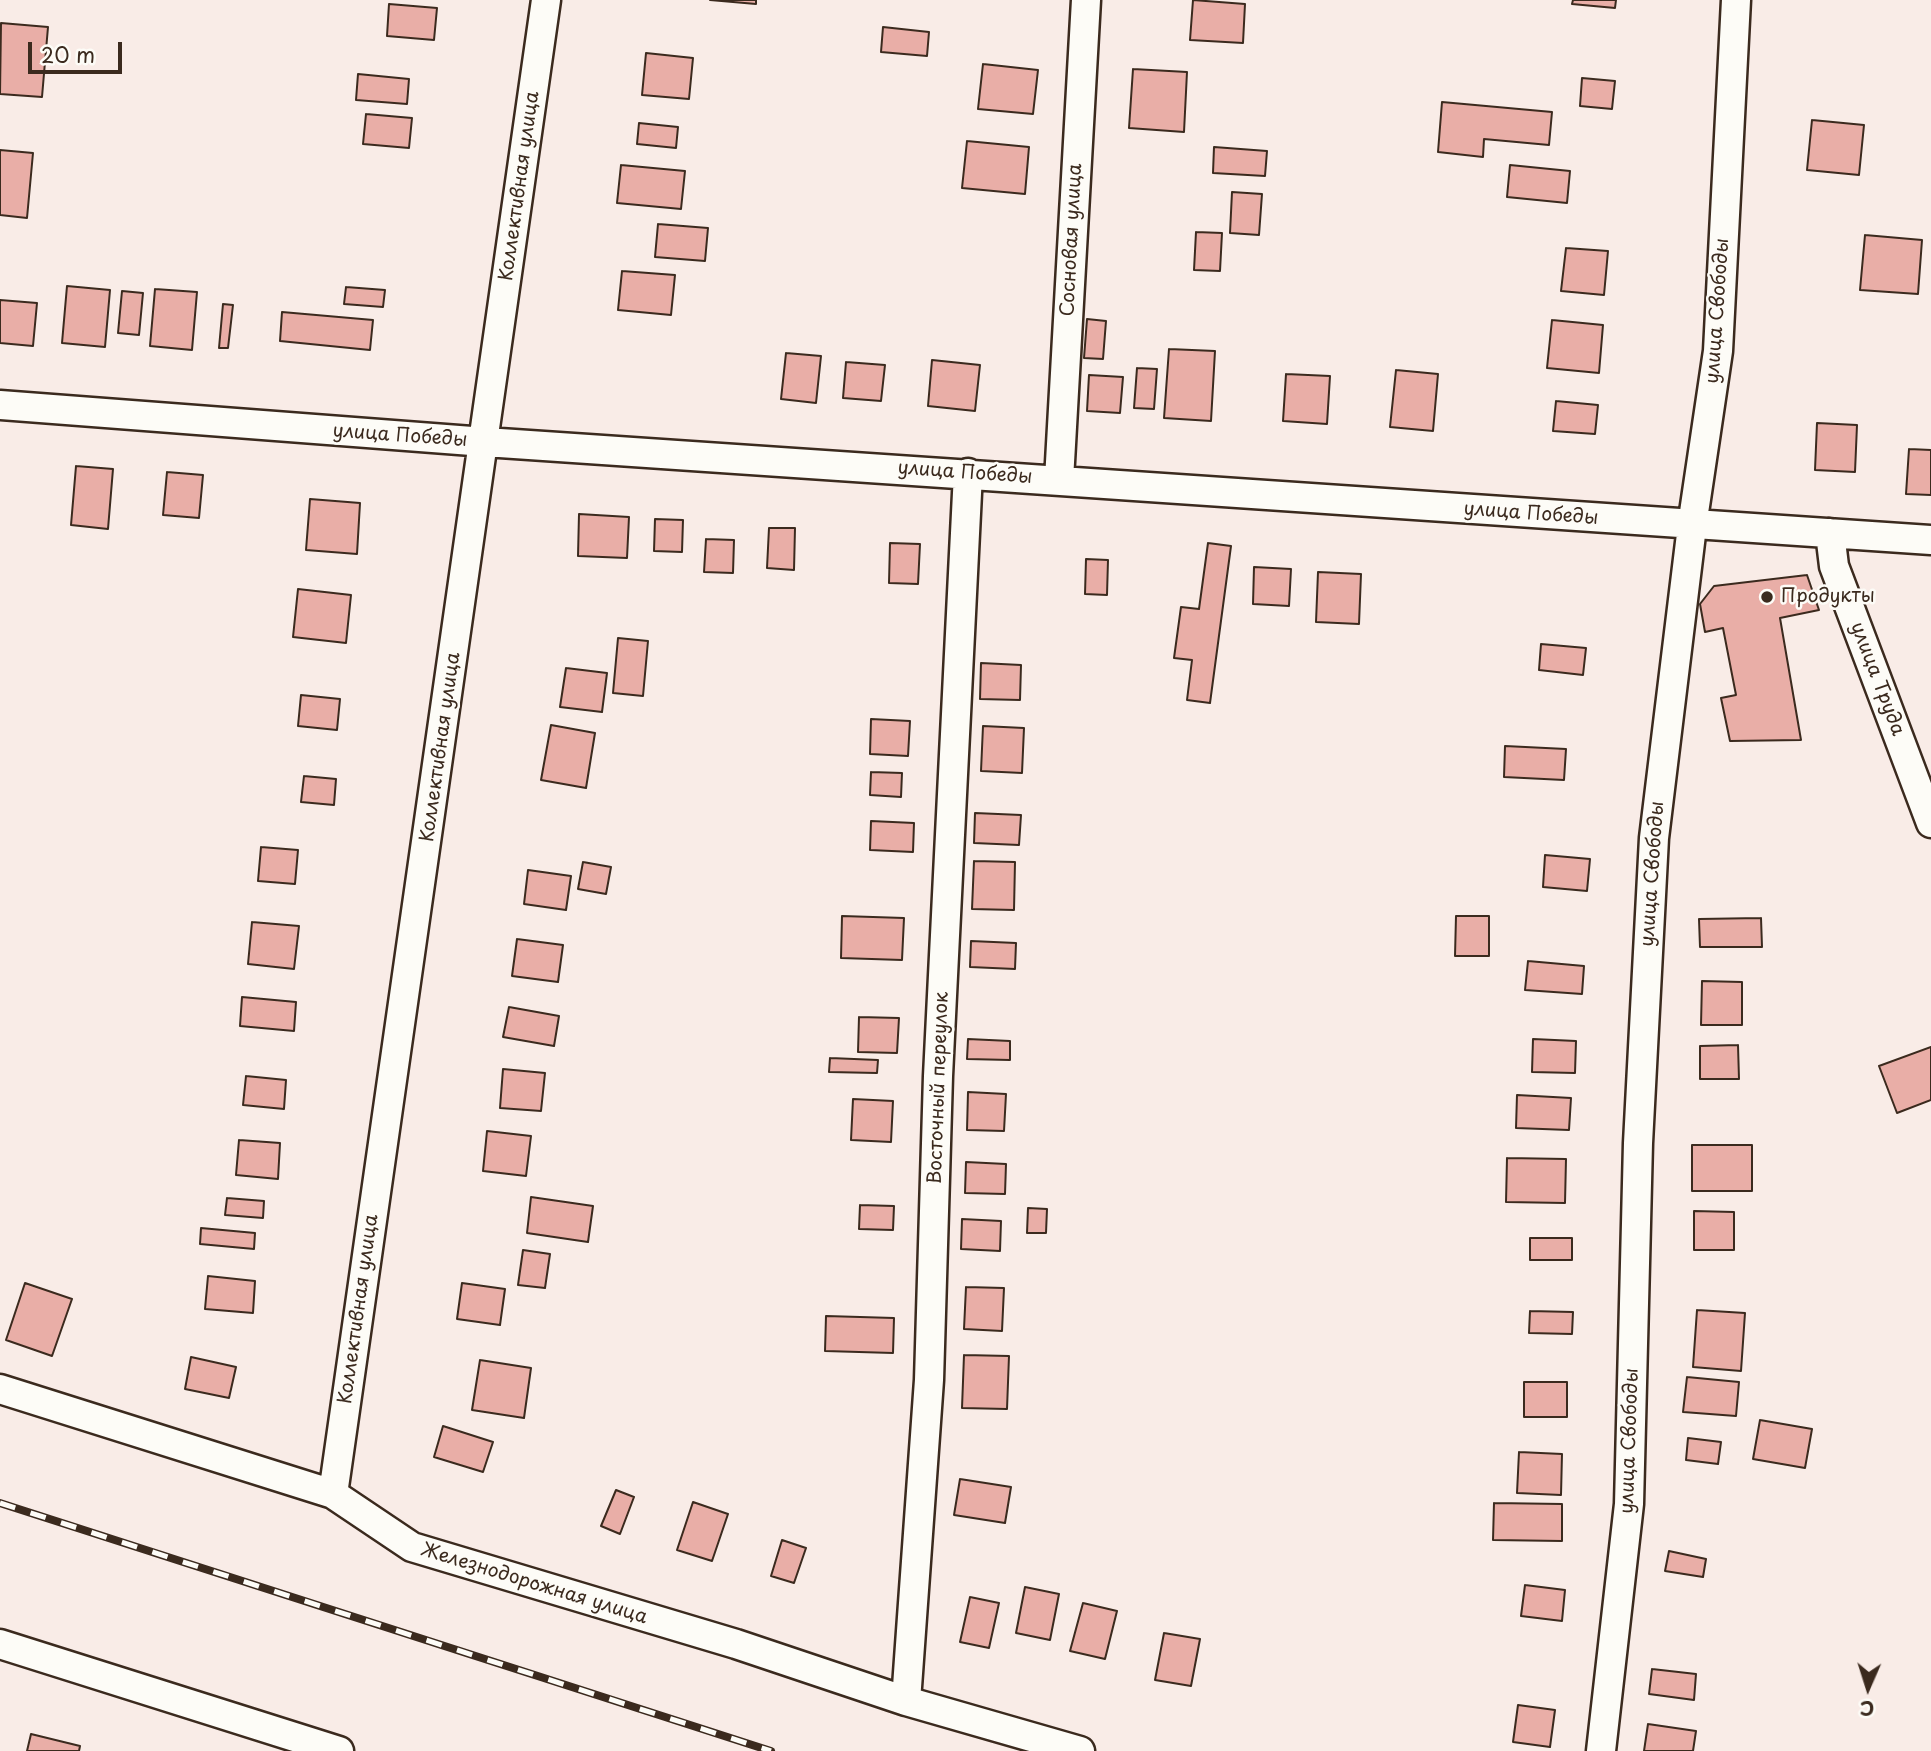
<!DOCTYPE html>
<html>
<head>
<meta charset="utf-8">
<style>
	body { margin:0 }
	#map { position:relative; width:1931px; height:1751px; overflow:hidden; background:#f9ece7; font-family:"Playpen Sans",sans-serif }
	canvas { display:block }
	.north { position:absolute; left:1833px; top:1653px; width:70px; height:70px; -webkit-text-stroke:5px #fdfcf7; paint-order:stroke; rotate:183deg; font-size:19px; font-weight:700; line-height:28px; text-align:center; color:#3b2a1e }
	.north::after { content:''; display:block; margin:auto; width:24px; height:32px; background:#3b2a1e; clip-path:polygon(50% 0,100% 100%,50% 72%,0 100%) }
	.scale { position:absolute; left:28px; top:42px; width:94px; height:32px; box-sizing:border-box; border:4px solid #3b2a1e; border-top:0; padding-left:9px; font-size:21px; line-height:24px; white-space:nowrap; color:#3b2a1e; -webkit-text-stroke:5px #fdfcf7; paint-order:stroke }
</style>
</head>
<body>
<div id="map">
<canvas width="1931" height="1751"></canvas>
<div class="north">С</div>
<div class="scale">20 m</div>
</div>
<script>
const ctx = document.querySelector('canvas').getContext('2d');
ctx.lineJoin = 'round';
function paint(path, color) { ctx.fillStyle = color; ctx.fill(path, 'evenodd'); }
const shape = rows => new Path2D(rows.map(r => 'M' + r).join(''));
function strokePath(path, color, width, dash) { ctx.strokeStyle = color; ctx.lineWidth = width; ctx.lineCap = dash ? 'butt' : 'round'; ctx.setLineDash(dash || []); ctx.stroke(path); }
function drawText(font, color, halo, rows, align = 'center') {
  ctx.font = font + ' "Playpen Sans",sans-serif'; ctx.lineWidth = 5; ctx.setLineDash([]); ctx.textBaseline = 'middle'; ctx.strokeStyle = halo; ctx.fillStyle = color; for (const [text, x, y, turn = 0] of rows) {
    ctx.save(); ctx.translate(x, y); ctx.rotate((+turn || 0) * Math.PI / 180); ctx.textAlign = isNaN(turn) ? turn : align; if (halo) ctx.strokeText(text, 0, 0); ctx.fillText(text, 0, 0); ctx.restore();
  }
}
const building = shape([
	[710,0,756,0,756,4,710,0],
	[1193,0,1245,4,1243,43,1190,40,1193,0],
	[1573,0,1616,0,1615,8,1572,4,1573,0],
	[389,4,437,8,434,40,387,36,389,4],
	[1,23,48,27,42,97,0,94,1,23],
	[883,27,929,32,927,56,881,52,883,27],
	[646,53,693,58,689,99,642,95,646,53],
	[983,64,1038,70,1033,114,978,109,983,64],
	[1133,69,1187,72,1184,132,1129,128,1133,69],
	[358,74,409,79,407,104,356,100,358,74],
	[1582,78,1615,81,1612,109,1580,106,1582,78],
	[1442,102,1552,112,1549,145,1484,139,1483,157,1438,152,1442,102],
	[366,114,412,118,409,148,363,144,366,114],
	[1812,120,1864,125,1859,175,1807,170,1812,120],
	[639,123,678,127,676,148,637,144,639,123],
	[967,141,1029,147,1025,194,962,188,967,141],
	[1214,147,1267,151,1265,176,1213,173,1214,147],
	[0,150,33,153,27,218,0,215,0,150],
	[621,165,685,171,681,209,617,203,621,165],
	[1510,165,1570,171,1567,203,1507,197,1510,165],
	[1232,192,1262,194,1259,235,1230,233,1232,192],
	[658,224,708,228,705,261,655,257,658,224],
	[1196,232,1222,233,1220,271,1194,270,1196,232],
	[1865,235,1922,240,1918,294,1860,290,1865,235],
	[1566,248,1608,251,1604,295,1561,291,1566,248],
	[622,271,675,275,671,315,618,310,622,271],
	[67,286,110,290,105,347,62,343,67,286],
	[346,287,385,290,383,307,344,304,346,287],
	[155,289,197,292,192,350,150,346,155,289],
	[122,291,143,293,139,335,118,333,122,291],
	[0,300,37,303,33,346,0,343,0,300],
	[223,304,233,305,228,348,219,348,223,304],
	[282,312,373,320,370,350,280,341,282,312],
	[1087,319,1106,321,1103,359,1084,358,1087,319],
	[1552,320,1603,325,1599,373,1547,368,1552,320],
	[1169,349,1215,351,1211,421,1164,418,1169,349],
	[786,353,821,356,816,403,781,399,786,353],
	[932,360,980,365,975,411,928,406,932,360],
	[846,362,885,365,881,401,843,398,846,362],
	[1137,368,1157,369,1154,409,1134,408,1137,368],
	[1396,370,1438,374,1433,431,1390,427,1396,370],
	[1286,374,1330,376,1327,424,1283,421,1286,374],
	[1089,375,1123,377,1120,413,1087,411,1089,375],
	[1556,401,1598,405,1595,434,1553,431,1556,401],
	[1817,423,1857,425,1855,472,1815,470,1817,423],
	[1909,449,1931,450,1931,495,1906,494,1909,449],
	[76,466,113,469,108,529,71,525,76,466],
	[167,472,203,475,199,518,163,515,167,472],
	[310,499,360,503,357,554,306,550,310,499],
	[579,514,629,517,627,558,578,556,579,514],
	[655,519,683,520,682,552,654,551,655,519],
	[769,528,795,528,794,570,767,568,769,528],
	[706,539,734,540,733,573,704,572,706,539],
	[890,543,920,544,918,584,889,583,890,543],
	[1208,543,1231,546,1210,703,1187,700,1192,660,1174,658,1181,607,1199,609,1208,543],
	[1086,559,1108,560,1107,595,1085,594,1086,559],
	[1254,567,1291,569,1289,606,1253,604,1254,567],
	[1318,572,1361,574,1359,624,1316,622,1318,572],
	[1807,575,1819,610,1780,618,1801,740,1730,741,1721,698,1736,695,1723,628,1705,632,1700,604,1714,586,1807,575],
	[298,589,351,595,346,643,293,637,298,589],
	[618,638,648,641,643,696,613,693,618,638],
	[1541,644,1586,648,1583,675,1539,670,1541,644],
	[981,663,1021,665,1020,700,980,699,981,663],
	[566,668,607,673,602,712,560,707,566,668],
	[301,695,340,699,337,730,298,726,301,695],
	[871,719,910,721,908,756,870,754,871,719],
	[551,725,595,733,586,788,541,780,551,725],
	[983,726,1024,728,1022,773,981,771,983,726],
	[1505,746,1566,749,1564,780,1504,777,1505,746],
	[871,772,902,773,901,797,870,795,871,772],
	[304,776,336,779,334,805,301,802,304,776],
	[975,813,1021,815,1019,845,974,843,975,813],
	[871,821,914,823,913,852,870,850,871,821],
	[261,847,298,850,295,884,258,881,261,847],
	[1545,855,1590,859,1587,891,1543,887,1545,855],
	[974,861,1015,862,1014,910,972,909,974,861],
	[583,862,611,867,606,894,578,889,583,862],
	[528,870,571,876,566,910,524,904,528,870],
	[842,916,904,918,902,960,841,958,842,916],
	[1456,916,1489,916,1489,956,1455,956,1456,916],
	[1761,918,1762,947,1700,947,1699,919,1761,918],
	[252,922,299,926,294,969,248,964,252,922],
	[517,939,563,945,558,982,512,976,517,939],
	[971,941,1016,943,1015,969,970,967,971,941],
	[1528,961,1584,966,1582,994,1525,990,1528,961],
	[1702,981,1742,982,1742,1025,1701,1025,1702,981],
	[242,997,296,1002,294,1031,240,1026,242,997],
	[509,1007,559,1016,554,1046,503,1037,509,1007],
	[859,1017,899,1018,897,1053,858,1052,859,1017],
	[968,1039,1010,1041,1010,1060,967,1059,968,1039],
	[1533,1039,1576,1041,1575,1073,1532,1072,1533,1039],
	[1738,1045,1739,1079,1700,1079,1700,1046,1738,1045],
	[1931,1047,1931,1100,1897,1113,1879,1066,1931,1047],
	[830,1058,878,1060,877,1073,829,1072,830,1058],
	[503,1069,545,1073,541,1111,500,1108,503,1069],
	[246,1076,286,1080,284,1109,243,1105,246,1076],
	[968,1092,1006,1094,1004,1131,967,1130,968,1092],
	[1517,1095,1571,1098,1569,1130,1516,1128,1517,1095],
	[853,1099,893,1101,891,1142,851,1140,853,1099],
	[487,1131,531,1136,526,1176,483,1171,487,1131],
	[239,1140,280,1143,278,1179,236,1175,239,1140],
	[1692,1145,1752,1145,1752,1191,1692,1191,1692,1145],
	[1507,1158,1566,1159,1565,1203,1506,1202,1507,1158],
	[966,1162,1006,1164,1005,1194,965,1193,966,1162],
	[531,1197,593,1206,588,1242,527,1233,531,1197],
	[227,1198,264,1201,263,1218,225,1215,227,1198],
	[860,1205,894,1206,893,1230,859,1229,860,1205],
	[1028,1208,1047,1209,1046,1233,1027,1233,1028,1208],
	[1694,1211,1734,1212,1734,1250,1694,1250,1694,1211],
	[962,1219,1001,1221,1000,1251,961,1249,962,1219],
	[201,1228,255,1233,254,1249,200,1244,201,1228],
	[1530,1238,1572,1238,1572,1260,1530,1260,1530,1238],
	[523,1250,550,1254,545,1288,518,1285,523,1250],
	[208,1276,255,1281,253,1313,205,1309,208,1276],
	[25,1283,72,1299,52,1356,6,1340,25,1283],
	[462,1283,505,1289,500,1325,457,1319,462,1283],
	[966,1287,1004,1288,1002,1331,964,1329,966,1287],
	[1697,1310,1745,1313,1741,1371,1693,1367,1697,1310],
	[1530,1311,1573,1312,1572,1334,1529,1333,1530,1311],
	[826,1316,894,1318,893,1353,825,1351,826,1316],
	[964,1355,1009,1356,1007,1409,962,1408,964,1355],
	[191,1357,236,1367,229,1398,185,1389,191,1357],
	[480,1360,531,1368,524,1418,472,1410,480,1360],
	[1687,1377,1739,1382,1736,1416,1683,1412,1687,1377],
	[1524,1382,1567,1382,1567,1417,1524,1417,1524,1382],
	[1760,1420,1812,1429,1805,1468,1753,1459,1760,1420],
	[443,1426,493,1442,483,1472,434,1457,443,1426],
	[1688,1438,1721,1442,1718,1464,1686,1460,1688,1438],
	[1519,1452,1562,1454,1561,1495,1517,1493,1519,1452],
	[960,1479,1011,1487,1005,1523,954,1515,960,1479],
	[616,1490,634,1497,620,1534,601,1526,616,1490],
	[693,1502,728,1514,712,1561,677,1550,693,1502],
	[1494,1503,1562,1504,1562,1541,1493,1540,1494,1503],
	[782,1540,806,1548,794,1583,771,1576,782,1540],
	[1669,1551,1706,1559,1703,1577,1665,1571,1669,1551],
	[1525,1585,1565,1590,1562,1621,1521,1616,1525,1585],
	[1025,1587,1059,1594,1050,1640,1016,1633,1025,1587],
	[970,1597,999,1603,989,1648,960,1642,970,1597],
	[1083,1603,1117,1611,1105,1659,1070,1651,1083,1603],
	[1164,1633,1200,1639,1191,1686,1155,1680,1164,1633],
	[1652,1669,1696,1674,1694,1700,1649,1694,1652,1669],
	[1518,1705,1555,1710,1550,1747,1513,1742,1518,1705],
	[1648,1724,1696,1731,1693,1751,1644,1751,1648,1724],
	[31,1734,80,1746,79,1751,27,1751,31,1734]
]);
const street = shape([
	[0,405,485,442,1931,540],
	[1059,480,1086,0],
	[1830,533,1834,566,1931,823],
	[0,1389,333,1494,412,1547,736,1644,906,1701,1080,1751],
	[333,1494,546,0],
	[0,1644,339,1751],
	[906,1701,929,1380,938,1076,968,473],
	[1601,1751,1629,1504,1638,1143,1654,838,1692,526,1718,351,1736,0]
]);
const rail = shape([
	[0,1503,771,1751]
]);
const markers = [
	[1767,597,7,"#3b2a1e"]
];
const streetNames = [
	["Коллективная улица",520,186,-82],
	["Сосновая улица",1072,240,-87],
	["улица Свободы",1718,311,-86],
	["улица Победы",400,436,4],
	["улица Победы",965,473,4],
	["улица Победы",1531,514,4],
	["улица Труда",1877,679,69],
	["Коллективная улица",441,747,-82],
	["улица Свободы",1653,874,-86],
	["Восточный переулок",939,1088,-88],
	["Коллективная улица",359,1309,-82],
	["улица Свободы",1630,1441,-88],
	["Железнодорожная улица",534,1584,17]
];
const poiNames = [
	["Продукты",1781,597]
];
paint(building, '#e9aea7');
strokePath(building, '#3b2a1e', 2);
strokePath(street, '#3b2a1e', 33);
strokePath(street, '#fdfcf7', 28);
strokePath(rail, '#3b2a1e', 8);
strokePath(rail, '#fdfcf7', 5, [16]);
for (const [x, y, r, color] of markers) { const dot = new Path2D(); dot.arc(x, y, r, 0, 2 * Math.PI); ctx.fillStyle = color; ctx.fill(dot); strokePath(dot, '#fdfcf7', 2.5); }
drawText('19px', '#3b2a1e', '#fdfcf7', streetNames);
drawText('19px', '#3b2a1e', '#fdfcf7', poiNames, 'left');
</script>
</body>
</html>
